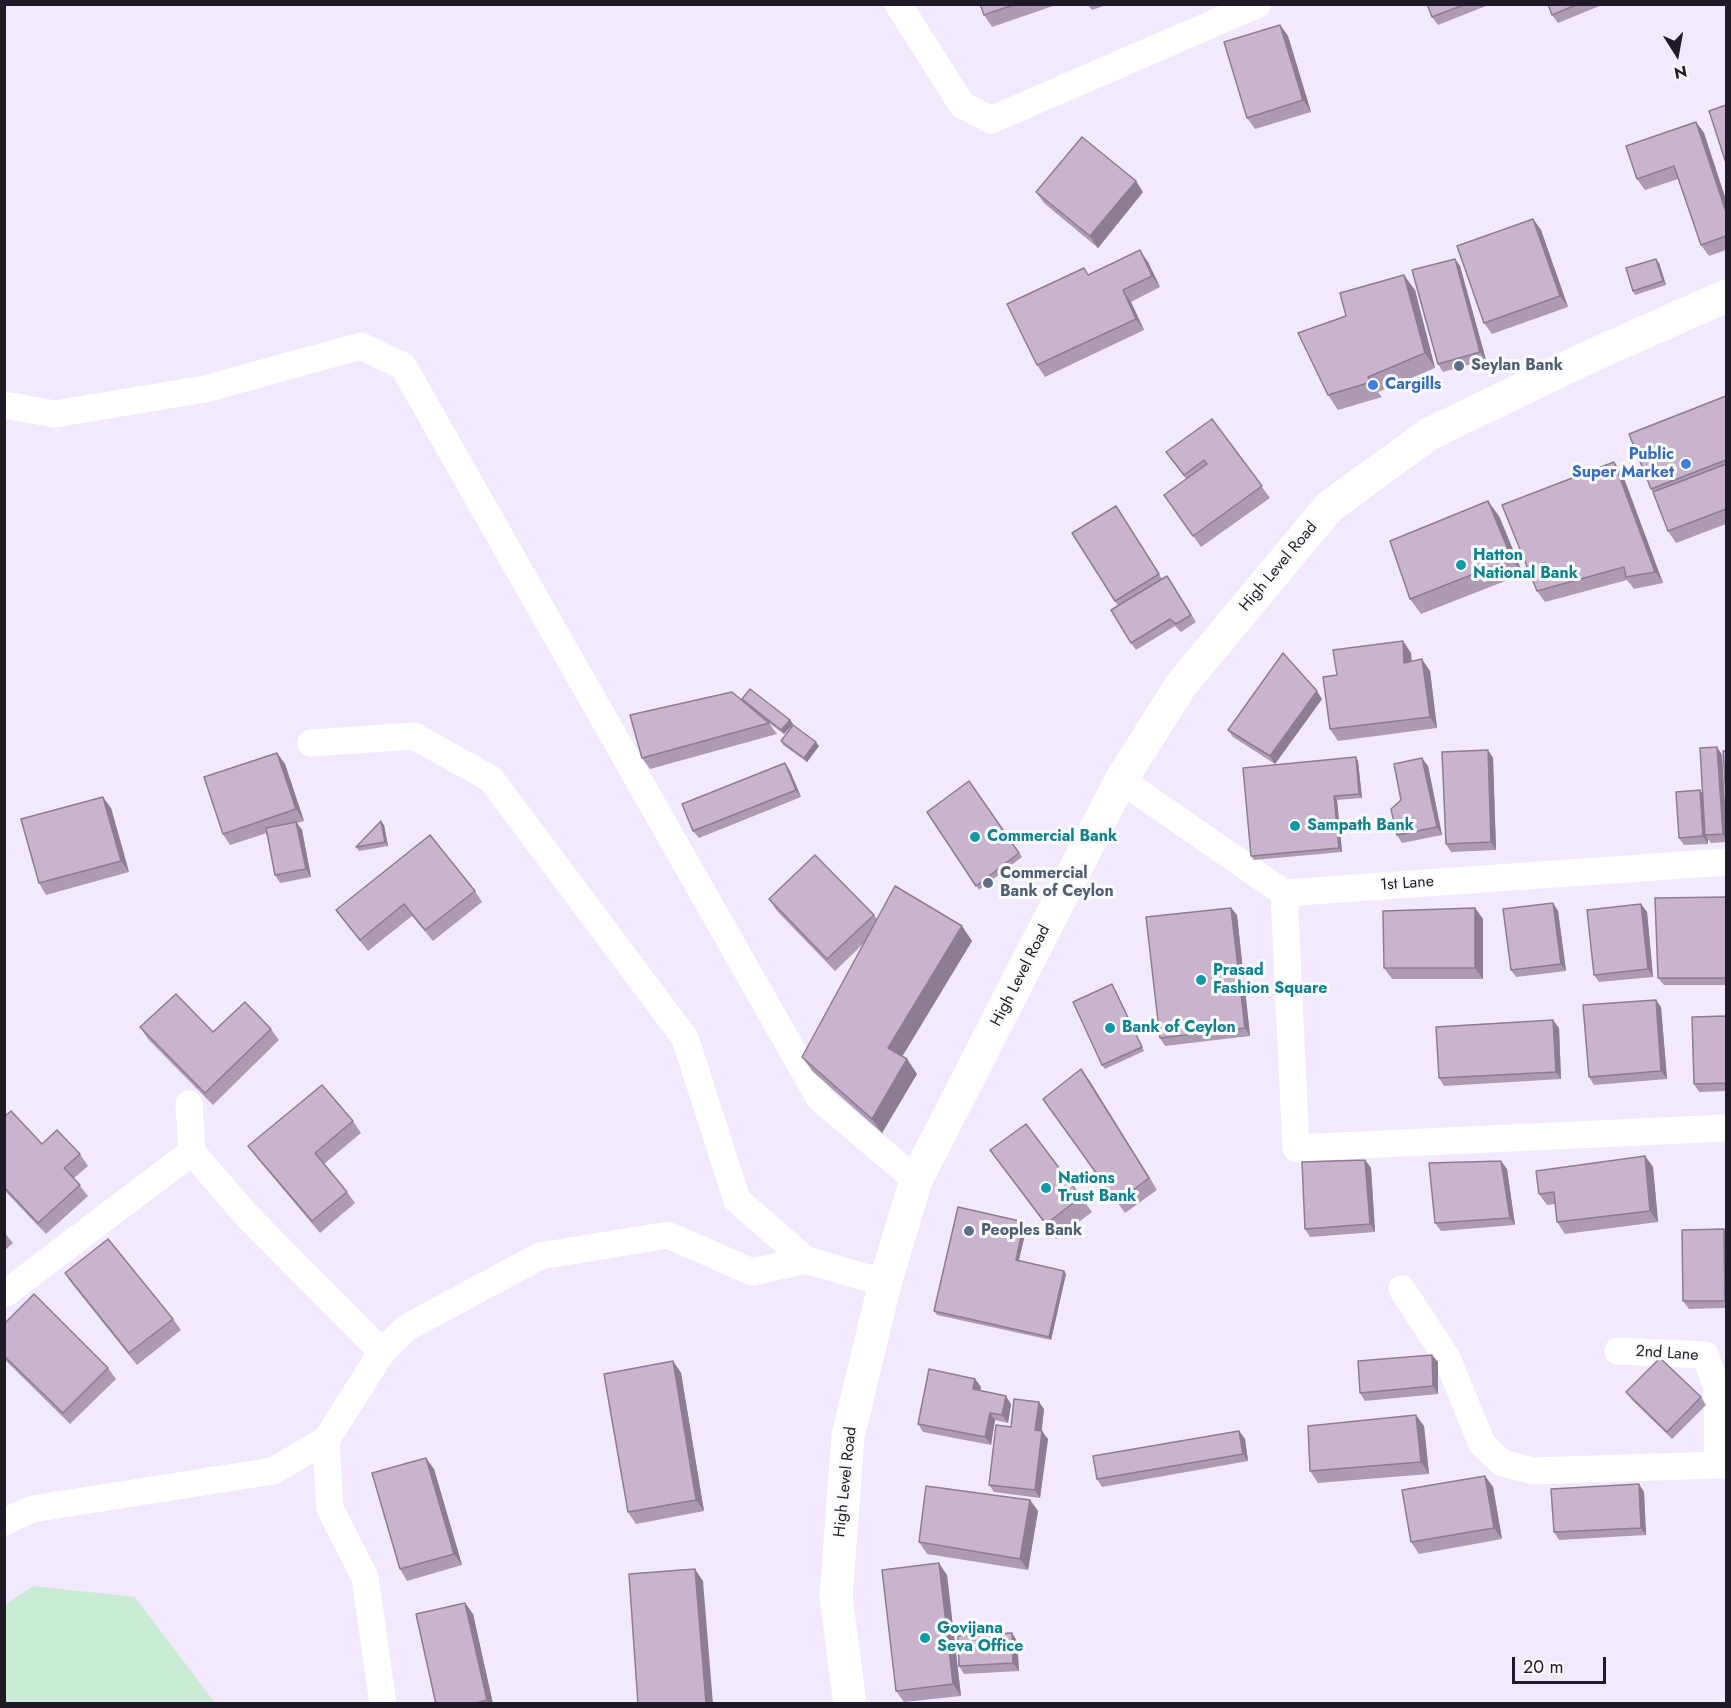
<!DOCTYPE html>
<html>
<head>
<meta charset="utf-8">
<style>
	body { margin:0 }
	#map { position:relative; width:1731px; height:1708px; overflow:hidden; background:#f2e9fe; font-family:Jost,sans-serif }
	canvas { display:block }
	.frame { position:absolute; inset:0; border:6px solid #201a26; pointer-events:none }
	.north { position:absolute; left:1647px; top:24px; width:60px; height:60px; -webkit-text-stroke:4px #fbfbfb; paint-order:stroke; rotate:169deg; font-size:16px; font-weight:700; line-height:24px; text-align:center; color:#201a26 }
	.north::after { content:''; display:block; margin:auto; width:21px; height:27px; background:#201a26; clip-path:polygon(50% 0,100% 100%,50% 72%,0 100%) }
	.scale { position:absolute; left:1512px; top:1657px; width:94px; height:27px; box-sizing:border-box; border:3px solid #201a26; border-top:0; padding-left:8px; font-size:18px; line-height:21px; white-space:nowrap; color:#201a26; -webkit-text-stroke:4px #fbfbfb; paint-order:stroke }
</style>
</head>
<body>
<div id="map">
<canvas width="1731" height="1708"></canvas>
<div class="frame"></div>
<div class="north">N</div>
<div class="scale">20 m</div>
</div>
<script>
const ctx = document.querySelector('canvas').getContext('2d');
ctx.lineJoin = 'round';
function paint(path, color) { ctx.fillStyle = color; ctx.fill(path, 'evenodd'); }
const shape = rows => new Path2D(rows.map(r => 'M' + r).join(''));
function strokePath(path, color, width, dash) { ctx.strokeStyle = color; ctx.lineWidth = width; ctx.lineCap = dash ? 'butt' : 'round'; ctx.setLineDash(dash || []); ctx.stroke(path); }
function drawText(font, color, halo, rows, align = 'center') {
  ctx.font = font + ' Jost,sans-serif'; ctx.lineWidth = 6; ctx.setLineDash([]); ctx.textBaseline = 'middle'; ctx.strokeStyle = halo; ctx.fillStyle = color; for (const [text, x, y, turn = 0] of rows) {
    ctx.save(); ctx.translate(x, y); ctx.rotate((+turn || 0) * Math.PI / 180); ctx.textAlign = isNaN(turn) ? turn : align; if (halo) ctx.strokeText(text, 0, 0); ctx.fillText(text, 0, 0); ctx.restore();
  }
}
const green = shape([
	[33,1586,135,1597,215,1703,5,1703,5,1605]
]);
const street = shape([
	[898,4,962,105,991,120,1258,4],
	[4,405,55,414,205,389,361,346,403,366,820,1099,916,1180],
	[311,743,414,736,491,779,685,1038,737,1200,806,1260],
	[1121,780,1284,893,1726,862],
	[1284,893,1296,1148,1726,1128],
	[189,1104,192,1152,249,1218,382,1352],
	[1402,1289,1447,1358,1482,1444,1502,1463,1533,1471,1718,1465],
	[6,1293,192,1152],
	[1618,1351,1705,1355,1717,1388,1718,1465,1726,1465],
	[326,1440,330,1509,365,1577,383,1704],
	[4,1522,32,1509,273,1471,326,1440,382,1352,406,1328,540,1256,668,1235,752,1272,806,1260,885,1283]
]);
const highway = shape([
	[850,1704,836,1597,848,1436,885,1283,916,1180,1121,780,1181,685,1329,507,1429,434,1591,356,1726,296]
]);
const wall = shape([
	[980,4,1059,4,992,27,984,15],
	[1087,4,1109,4,1092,10],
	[1427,4,1491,4,1438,25,1432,17],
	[1548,4,1602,5,1558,23,1552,15],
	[1280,25,1288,36,1311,112,1255,129,1247,118],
	[1696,122,1704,133,1726,200,1726,250,1709,256,1701,245,1678,179,1645,190,1637,179],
	[1036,192,1143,192,1098,248,1044,203],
	[1533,219,1541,230,1568,307,1492,334,1484,323],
	[1455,259,1460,266,1486,360,1443,372,1438,364],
	[1148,262,1160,287,1131,302,1144,330,1045,377,1037,365,1089,274],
	[1659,263,1666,285,1635,295,1633,291],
	[1415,290,1435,368,1378,392,1382,397,1338,410,1328,395,1346,316],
	[1726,396,1726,524,1676,543,1668,531,1653,492,1651,489],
	[1212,419,1270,498,1201,547,1164,495,1186,479,1166,452],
	[1622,473,1663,583,1634,589,1627,580,1545,602,1537,591],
	[1116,506,1162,579,1172,584,1196,622,1181,632,1175,626,1136,650,1131,643,1118,606,1072,533],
	[1499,516,1523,574,1421,614,1410,599],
	[1403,641,1411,653,1412,662,1430,671,1437,728,1338,741,1330,729,1337,675],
	[742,699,790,720,793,724,784,734,769,723,777,734,650,769,642,758,744,702],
	[1322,699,1275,764,1233,737,1228,730],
	[781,741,819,746,807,762,783,745],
	[1717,747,1722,755,1726,820,1726,842,1711,843,1708,839,1708,844,1684,845,1679,838,1700,790,1703,795],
	[1488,750,1493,758,1496,850,1451,852,1446,844],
	[277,753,285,764,304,821,297,823,302,830,311,877,280,883,275,875,267,833,230,845,223,834],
	[1358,761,1362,798,1337,800,1342,852,1254,860,1251,856],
	[785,763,790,771,801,797,699,838,693,831],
	[1428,766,1442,835,1402,843,1397,835,1401,800],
	[969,781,1022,857,979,890,927,812],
	[111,808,129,872,46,895,39,883],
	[384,825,388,846,359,851,356,847],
	[475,891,482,902,433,941,412,916,368,951,344,921,336,910],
	[1726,897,1726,985,1664,985,1658,978],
	[769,899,874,915,877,919,962,926,972,941,902,1057,907,1059,917,1074,882,1133,813,1072,802,1057,864,943,835,971,777,911],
	[1553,903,1558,911,1566,971,1516,977,1511,970],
	[1641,904,1647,912,1653,977,1599,982,1594,975],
	[1231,908,1237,915,1250,1036,1165,1046,1160,1038],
	[1475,908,1483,919,1483,979,1392,979,1384,968],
	[1112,984,1114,987,1144,1051,1105,1069,1102,1065],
	[1661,1007,1667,1079,1594,1085,1589,1077],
	[1726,1016,1726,1091,1699,1092,1694,1084],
	[140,1027,213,1032,271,1029,279,1040,213,1105,148,1039],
	[1559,1028,1561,1079,1444,1086,1439,1078],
	[1089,1080,1157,1190,1125,1213,1043,1099],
	[4,1117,42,1144,80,1154,88,1166,74,1178,88,1196,46,1234,4,1190],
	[353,1121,361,1133,324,1164,347,1192,355,1203,320,1233,256,1157,248,1146],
	[990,1150,1081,1197,1092,1212,1056,1239],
	[1645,1156,1653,1167,1658,1222,1565,1234,1557,1222,1555,1204,1547,1205,1539,1194],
	[1365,1160,1371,1168,1375,1232,1310,1237,1305,1229],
	[1507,1169,1515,1225,1441,1231,1435,1223],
	[1024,1222,1027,1226,1019,1260,1064,1271,1066,1274,1051,1340,937,1315,934,1311],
	[1724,1229,1726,1233,1726,1308,1689,1309,1683,1301],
	[4,1232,13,1243,4,1251],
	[65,1273,173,1319,181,1330,137,1365,73,1285],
	[4,1324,108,1368,116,1379,70,1424,4,1359],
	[1432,1355,1438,1362,1438,1394,1365,1401,1360,1393],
	[673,1361,681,1373,704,1511,636,1524,628,1512],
	[975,1379,981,1387,980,1391,1011,1404,1008,1423,995,1420,991,1445,923,1432,918,1424],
	[1626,1392,1701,1397,1706,1405,1672,1439,1632,1400],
	[1044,1409,1041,1431,1048,1439,1040,1498,994,1492,989,1485,1011,1427],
	[1424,1426,1429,1474,1318,1483,1310,1471],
	[1239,1431,1245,1439,1248,1461,1102,1487,1097,1479],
	[434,1469,462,1565,407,1581,400,1569],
	[1485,1476,1493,1487,1502,1539,1419,1554,1411,1542],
	[1639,1484,1644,1492,1646,1535,1559,1540,1554,1532],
	[1030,1500,1038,1511,1028,1570,927,1554,919,1542],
	[947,1575,961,1696,904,1702,896,1691],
	[465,1603,473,1614,493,1704,436,1704],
	[1012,1633,1017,1641,1019,1671,964,1674,959,1666]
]);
const shadedWall = shape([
	[1280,25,1288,36,1311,112,1303,100],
	[1696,122,1704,133,1726,200,1726,212],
	[1136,181,1143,192,1098,248,1090,236],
	[1533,219,1541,230,1568,307,1560,296],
	[1140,250,1148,262,1160,287,1152,276],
	[1455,259,1460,266,1486,360,1480,352],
	[1656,259,1659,263,1666,285,1663,281],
	[1404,275,1415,290,1435,368,1425,353],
	[1123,290,1131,302,1144,330,1136,319],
	[1614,462,1622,473,1663,583,1655,572],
	[1488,501,1499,516,1523,574,1512,559],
	[1403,641,1411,653,1412,675,1404,663],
	[1422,659,1430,671,1437,728,1430,717],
	[1317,691,1322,699,1275,764,1270,756],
	[790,720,793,724,784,734,781,730],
	[816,742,819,746,807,762,804,758],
	[1717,747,1722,755,1726,820,1726,840,1723,834],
	[1488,750,1493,758,1496,850,1491,842],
	[277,753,285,764,304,821,296,809],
	[1356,757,1358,761,1362,798,1359,794],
	[1422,758,1428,766,1442,835,1437,827],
	[785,763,790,771,801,797,796,790],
	[1700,790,1705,798,1705,835,1708,839,1708,844,1703,836],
	[1334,796,1337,800,1342,852,1339,848],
	[103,797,111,808,129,872,121,861],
	[381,821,384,825,388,846,385,842],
	[296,822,302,830,311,877,306,869],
	[1553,903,1558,911,1566,971,1561,964],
	[1641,904,1647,912,1653,977,1648,969],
	[1231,908,1237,915,1250,1036,1245,1028],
	[1475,908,1483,919,1483,979,1475,968],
	[962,926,972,941,898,1063,888,1048],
	[1656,1000,1661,1007,1667,1079,1661,1071],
	[1553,1020,1559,1028,1561,1079,1556,1072],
	[907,1059,917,1074,882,1133,872,1119],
	[1081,1069,1089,1080,1157,1190,1149,1178],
	[1645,1156,1653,1167,1658,1222,1650,1211],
	[1365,1160,1371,1168,1375,1232,1370,1224],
	[1501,1161,1507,1169,1515,1225,1510,1218],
	[1024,1222,1027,1226,1018,1263,1016,1260],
	[1724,1229,1726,1233,1726,1302,1725,1301],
	[1064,1271,1066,1274,1051,1340,1049,1337],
	[1432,1355,1438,1362,1438,1394,1433,1386],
	[673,1361,681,1373,704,1511,696,1500],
	[975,1379,981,1387,979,1397,973,1389],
	[1006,1396,1011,1404,1008,1423,1002,1415],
	[1039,1402,1044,1409,1041,1438,1035,1430],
	[990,1413,995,1420,991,1445,985,1437],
	[1416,1415,1424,1426,1429,1474,1421,1462],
	[1042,1431,1048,1439,1040,1498,1035,1490],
	[1239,1431,1245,1439,1248,1461,1243,1454],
	[426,1458,434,1469,462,1565,454,1554],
	[1485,1476,1493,1487,1502,1539,1494,1528],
	[1639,1484,1644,1492,1646,1535,1641,1528],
	[1030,1500,1038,1511,1028,1570,1020,1559],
	[939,1563,947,1575,961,1696,953,1684],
	[695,1569,703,1581,713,1704,706,1704,706,1703],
	[465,1603,473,1614,493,1704,489,1704,487,1700],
	[1012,1633,1017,1641,1019,1671,1013,1663]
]);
const building = shape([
	[980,4,1016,4,984,15,980,4],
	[1427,4,1466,4,1432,17,1427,4],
	[1548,4,1578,4,1552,15,1548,4],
	[1280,25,1303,100,1247,118,1224,42,1280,25],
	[1726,105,1726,163,1709,111,1726,105],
	[1696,122,1726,212,1726,236,1701,245,1674,166,1637,179,1626,146,1696,122],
	[1082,137,1136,181,1090,236,1036,192,1082,137],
	[1533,219,1560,296,1484,323,1457,246,1533,219],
	[1140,250,1152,276,1123,290,1136,319,1037,365,1007,304,1084,268,1088,275,1140,250],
	[1455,259,1480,352,1438,364,1412,270,1455,259],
	[1656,259,1663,281,1633,291,1626,268,1656,259],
	[1404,275,1425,353,1368,377,1371,382,1328,395,1298,333,1346,316,1340,293,1404,275],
	[1726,396,1726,460,1651,489,1629,434,1726,396],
	[1212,419,1262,486,1193,536,1164,495,1207,464,1204,460,1184,475,1166,452,1212,419],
	[1614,462,1655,572,1626,577,1624,567,1537,591,1502,505,1614,462],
	[1726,464,1726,509,1668,531,1653,492,1726,464],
	[1488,501,1512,559,1410,599,1390,541,1488,501],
	[1116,506,1159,574,1115,601,1072,533,1116,506],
	[1167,576,1191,615,1176,624,1170,619,1131,643,1111,610,1167,576],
	[1403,641,1404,663,1422,659,1430,717,1330,729,1323,677,1337,675,1333,650,1403,641],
	[1283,653,1317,691,1270,756,1228,730,1283,653],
	[750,689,790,720,781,730,742,699,750,689],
	[732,692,769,723,642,758,630,715,732,692],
	[793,725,816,742,804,758,781,741,793,725],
	[1717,747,1723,834,1705,835,1700,748,1717,747],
	[1488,750,1491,842,1446,844,1442,752,1488,750],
	[1723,751,1726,751,1726,798,1723,751],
	[277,753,296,809,223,834,204,777,277,753],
	[1356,757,1359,794,1334,796,1339,848,1251,856,1243,768,1356,757],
	[1422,758,1437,827,1397,835,1391,809,1401,800,1394,764,1422,758],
	[785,763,796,790,693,831,682,804,785,763],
	[969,781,1019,853,976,886,927,812,969,781],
	[1700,790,1703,836,1679,838,1676,792,1700,790],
	[103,797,121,861,39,883,21,819,103,797],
	[381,821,385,842,356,847,381,821],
	[296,822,306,869,275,875,266,828,296,822],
	[430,835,475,891,425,930,404,904,360,940,336,910,430,835],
	[815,855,874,915,827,959,769,899,815,855],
	[895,886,962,926,888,1048,907,1059,872,1119,802,1057,895,886],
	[1726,897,1726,978,1658,978,1655,898,1726,897],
	[1553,903,1561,964,1511,970,1503,909,1553,903],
	[1641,904,1648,969,1594,975,1587,910,1641,904],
	[1231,908,1245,1028,1160,1038,1146,917,1231,908],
	[1475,908,1475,968,1384,968,1383,911,1475,908],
	[1112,984,1142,1047,1102,1065,1073,1002,1112,984],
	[176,994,213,1032,245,1002,271,1029,205,1093,140,1027,176,994],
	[1656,1000,1661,1071,1589,1077,1583,1005,1656,1000],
	[1726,1016,1726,1083,1694,1084,1692,1017,1726,1016],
	[1553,1020,1556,1072,1439,1078,1436,1027,1553,1020],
	[1081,1069,1149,1178,1117,1202,1043,1099,1081,1069],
	[322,1085,353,1121,315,1153,347,1192,312,1221,248,1146,322,1085],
	[11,1111,42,1144,57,1130,80,1154,64,1168,80,1185,38,1223,4,1187,4,1117,11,1111],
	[1026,1124,1081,1197,1046,1224,990,1150,1026,1124],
	[1645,1156,1650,1211,1557,1222,1554,1192,1539,1194,1536,1171,1645,1156],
	[1365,1160,1370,1224,1305,1229,1302,1162,1365,1160],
	[1501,1161,1510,1218,1435,1223,1429,1163,1501,1161],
	[958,1207,1024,1222,1016,1260,1064,1271,1049,1337,934,1311,958,1207],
	[1724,1229,1725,1301,1683,1301,1682,1230,1724,1229],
	[108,1239,173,1319,129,1353,65,1273,108,1239],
	[34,1294,108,1368,63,1413,4,1356,4,1324,34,1294],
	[1432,1355,1433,1386,1360,1393,1358,1361,1432,1355],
	[1660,1358,1701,1397,1667,1432,1626,1392,1660,1358],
	[673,1361,696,1500,628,1512,604,1374,673,1361],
	[929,1369,975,1379,973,1389,1006,1396,1002,1415,990,1413,985,1437,918,1424,929,1369],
	[1014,1399,1039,1402,1035,1430,1042,1431,1035,1490,989,1485,996,1425,1011,1427,1014,1399],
	[1416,1415,1421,1462,1310,1471,1308,1426,1416,1415],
	[1239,1431,1243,1454,1097,1479,1093,1456,1239,1431],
	[426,1458,454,1554,400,1569,372,1473,426,1458],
	[1485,1476,1494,1528,1411,1542,1402,1490,1485,1476],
	[1639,1484,1641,1528,1554,1532,1551,1489,1639,1484],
	[926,1486,1030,1500,1020,1559,919,1542,926,1486],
	[939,1563,953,1684,896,1691,882,1570,939,1563],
	[695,1569,706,1703,638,1704,629,1574,695,1569],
	[465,1603,487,1700,473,1704,436,1704,416,1614,465,1603],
	[1012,1633,1013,1663,959,1666,958,1636,1012,1633]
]);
const markers = [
	[1459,366,6,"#5c6f8a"],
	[1373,385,6,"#3f7fe0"],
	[1686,464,6,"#3f7fe0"],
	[1461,565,6,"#0f9aa8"],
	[1295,826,6,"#0f9aa8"],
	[975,837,6,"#0f9aa8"],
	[988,883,6,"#5c6f8a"],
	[1201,980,6,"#0f9aa8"],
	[1110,1028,6,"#0f9aa8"],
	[1046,1188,6,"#0f9aa8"],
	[969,1231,6,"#5c6f8a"],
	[925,1638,6,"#0f9aa8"]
];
const serviceNames = [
	["Seylan Bank",1471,366],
	["Commercial",1000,874],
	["Bank of Ceylon",1000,892],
	["Peoples Bank",981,1231]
];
const shopNames = [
	["Cargills",1385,385],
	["Public",1674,455,"right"],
	["Super Market",1674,473,"right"]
];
const cultureNames = [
	["Hatton",1473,556],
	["National Bank",1473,574],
	["Sampath Bank",1307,826],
	["Commercial Bank",987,837],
	["Prasad",1213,971],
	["Fashion Square",1213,989],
	["Bank of Ceylon",1122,1028],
	["Nations",1058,1179],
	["Trust Bank",1058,1197],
	["Govijana",937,1629],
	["Seva Office",937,1647]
];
const streetNames = [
	["High Level Road",1279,567,-50],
	["1st Lane",1407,884,-4],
	["High Level Road",1021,976,-63],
	["2nd Lane",1667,1354,4],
	["High Level Road",846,1482,-84]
];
paint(green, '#c9ead3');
strokePath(street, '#fff', 27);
strokePath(highway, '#fff', 33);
paint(wall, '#ae9ab2');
paint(shadedWall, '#8d7d91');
paint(building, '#cab3cf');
strokePath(building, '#8d7d91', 1.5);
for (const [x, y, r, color] of markers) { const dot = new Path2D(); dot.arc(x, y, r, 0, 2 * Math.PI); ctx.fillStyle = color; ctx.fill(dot); strokePath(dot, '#fbfbfb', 2); }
drawText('bold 16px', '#4e5e75', '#fbfbfb', serviceNames, 'left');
drawText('bold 16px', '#366cbe', '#fbfbfb', shopNames, 'left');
drawText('bold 16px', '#0d838f', '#fbfbfb', cultureNames, 'left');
drawText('16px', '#201a26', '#fbfbfb', streetNames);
</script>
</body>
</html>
